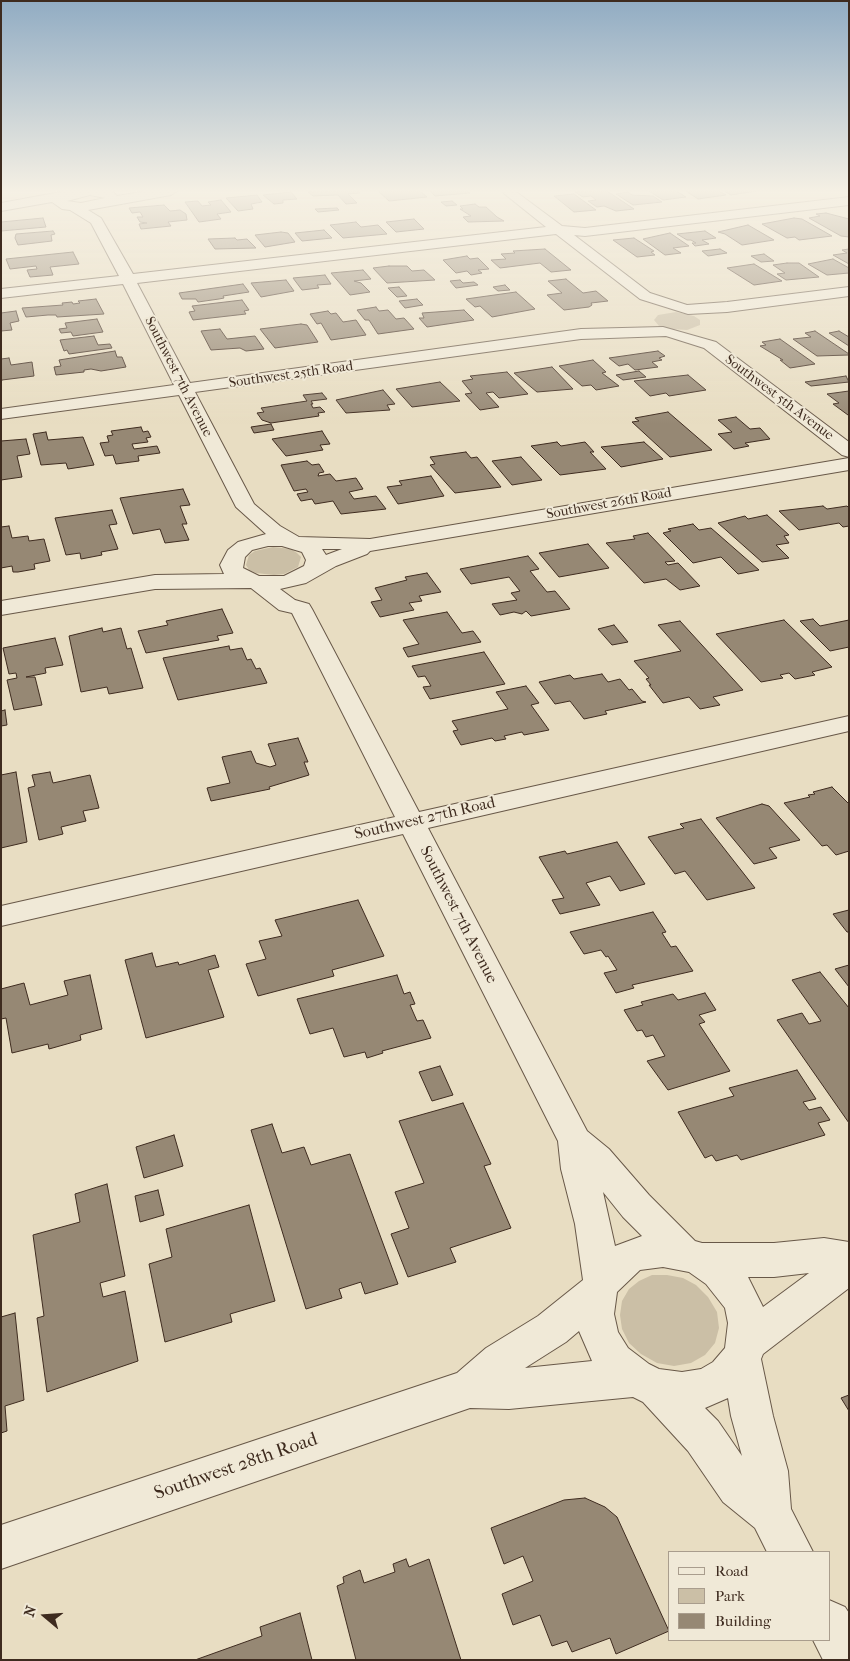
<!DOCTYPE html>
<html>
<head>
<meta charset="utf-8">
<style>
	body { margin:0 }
	#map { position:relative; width:850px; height:1661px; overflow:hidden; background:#e8ddc2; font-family:"IM FELL French Canon",serif }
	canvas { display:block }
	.frame { position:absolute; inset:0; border:2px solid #3e2b1f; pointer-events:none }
	.legend { position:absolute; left:668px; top:1551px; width:162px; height:90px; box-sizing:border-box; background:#f0e9d7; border:1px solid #a99d8d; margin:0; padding:6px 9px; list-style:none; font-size:15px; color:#3e2b1f }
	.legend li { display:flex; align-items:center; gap:10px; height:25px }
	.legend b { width:25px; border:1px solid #a99d8d }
	.north { position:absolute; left:20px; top:1591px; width:50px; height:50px; -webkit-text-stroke:4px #f0e9d7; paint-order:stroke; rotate:288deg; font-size:14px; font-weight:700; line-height:20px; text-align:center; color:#3e2b1f }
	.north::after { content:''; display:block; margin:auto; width:18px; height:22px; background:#3e2b1f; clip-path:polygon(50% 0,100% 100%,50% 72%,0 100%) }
</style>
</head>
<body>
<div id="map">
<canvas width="850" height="1661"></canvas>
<div class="frame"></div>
<ul class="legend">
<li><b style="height:6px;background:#f0e9d7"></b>Road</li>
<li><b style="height:14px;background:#cbbfa6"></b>Park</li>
<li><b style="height:14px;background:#968874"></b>Building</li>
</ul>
<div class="north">N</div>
</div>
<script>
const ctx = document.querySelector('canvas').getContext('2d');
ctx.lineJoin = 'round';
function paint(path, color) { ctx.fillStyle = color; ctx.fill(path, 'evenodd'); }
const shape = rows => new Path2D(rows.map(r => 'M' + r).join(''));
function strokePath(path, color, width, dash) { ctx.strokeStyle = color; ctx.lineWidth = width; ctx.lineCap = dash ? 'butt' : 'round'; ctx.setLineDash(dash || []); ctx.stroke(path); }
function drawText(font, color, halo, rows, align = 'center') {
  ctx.font = font + ' "IM FELL French Canon",serif'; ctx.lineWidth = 4; ctx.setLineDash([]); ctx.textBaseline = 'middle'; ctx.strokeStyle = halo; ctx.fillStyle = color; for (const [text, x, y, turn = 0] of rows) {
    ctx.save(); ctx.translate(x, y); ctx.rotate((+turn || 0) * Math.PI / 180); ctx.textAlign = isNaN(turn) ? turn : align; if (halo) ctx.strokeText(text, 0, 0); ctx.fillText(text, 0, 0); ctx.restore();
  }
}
const green = shape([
	[676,312,694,316,700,320,700,325,687,330,672,329,659,326,654,320,658,315],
	[273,547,291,549,297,553,301,557,298,567,284,574,274,575,256,573,249,570,246,565,249,555,255,551],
	[652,1275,667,1275,683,1278,696,1285,708,1297,717,1312,719,1328,715,1343,705,1355,691,1363,674,1366,657,1363,641,1354,629,1343,622,1329,620,1315,622,1301,629,1289,639,1281]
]);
const building = shape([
	[358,191,360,193,348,194,357,203,346,204,338,195,313,196,308,192,358,191],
	[378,191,420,191,427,197,389,201,378,191],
	[430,191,467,191,470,193,435,196,430,191],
	[607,191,634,209,616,211,604,206,597,207,588,201,596,200,591,196,583,197,575,192,607,191],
	[649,191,676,191,686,197,663,200,649,191],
	[686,191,719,191,726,195,698,199,686,191],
	[724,191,756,191,731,195,724,191],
	[291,192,297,199,283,200,283,203,274,204,263,195,291,192],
	[628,192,632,195,653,196,662,202,633,205,616,194,628,192],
	[574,194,596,210,574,212,554,196,574,194],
	[257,195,262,202,251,204,253,209,238,211,226,198,257,195],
	[221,200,231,212,217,214,221,219,199,222,185,202,198,201,202,206,211,205,208,202,221,200],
	[452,201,457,205,446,206,441,202,452,201],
	[475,204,479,207,486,207,497,217,504,221,468,222,463,217,471,216,460,209,463,209,460,206,475,204],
	[164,205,170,211,180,210,186,214,187,220,168,222,171,226,141,229,139,224,147,223,140,222,137,217,143,217,140,212,132,213,129,208,164,205],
	[337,208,339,210,318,212,315,209,337,208],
	[826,213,849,219,849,237,841,236,809,218,820,216,816,214,826,213],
	[43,218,46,227,1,231,1,222,43,218],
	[794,218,802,219,832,236,799,240,795,237,787,238,762,224,794,218],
	[414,219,424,229,396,232,386,222,414,219],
	[356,222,361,227,378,225,387,234,343,238,330,225,356,222],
	[748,225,774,240,742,245,725,234,718,232,748,225],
	[324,230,332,238,302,241,295,233,324,230],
	[53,231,55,234,51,235,52,241,18,245,15,238,16,234,53,231],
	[705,231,716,238,702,240,709,244,695,246,692,243,696,243,691,240,687,240,677,234,705,231],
	[281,232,288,233,295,242,265,247,255,235,281,232],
	[670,233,689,246,673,248,681,253,665,255,643,239,670,233],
	[235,238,237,240,247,239,256,248,215,249,208,239,235,238],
	[634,238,654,251,651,252,655,255,637,257,613,240,634,238],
	[545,249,571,270,551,272,540,263,500,268,491,260,506,259,501,254,515,253,513,251,545,249],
	[720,249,727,253,708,256,702,251,720,249],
	[849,249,849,264,833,255,847,253,842,250,849,249],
	[73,252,79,264,50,267,53,275,30,277,27,270,37,269,36,266,10,269,6,259,73,252],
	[764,254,774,261,761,262,751,256,764,254],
	[467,256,470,259,478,258,489,269,478,270,482,273,471,275,467,271,456,273,443,260,467,256],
	[833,259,849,268,849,273,827,275,808,264,833,259],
	[787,263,799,263,819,277,786,280,777,274,785,273,773,265,787,263],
	[754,264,782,281,754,285,727,268,754,264],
	[389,266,407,266,412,271,424,270,435,280,387,283,373,268,389,266],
	[363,270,371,279,354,281,361,283,370,292,350,295,331,273,363,270],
	[325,275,331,284,317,285,319,288,302,290,293,278,325,275],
	[566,279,583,293,596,291,608,301,591,303,592,305,589,307,564,310,547,295,562,293,548,281,566,279],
	[286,280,294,291,261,297,251,283,286,280],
	[460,280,463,283,474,282,478,285,456,288,450,281,460,280],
	[243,284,249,292,223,296,224,298,219,299,198,302,196,299,182,299,179,293,243,284],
	[505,285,510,290,498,291,493,287,505,285],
	[399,287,407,296,397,297,388,288,399,287],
	[516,292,535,309,492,317,480,306,475,307,466,299,516,292],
	[96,299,104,314,57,317,56,315,48,315,26,317,22,308,63,305,62,303,72,302,73,304,80,303,78,301,96,299],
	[417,299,423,305,405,308,399,301,417,299],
	[242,300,249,310,244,311,246,314,193,320,189,312,195,311,192,306,242,300],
	[376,307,379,311,388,310,396,319,404,318,414,329,378,334,369,320,365,320,357,310,376,307],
	[464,310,474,320,427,327,419,318,424,318,422,313,464,310],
	[16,311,19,321,10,323,12,330,1,331,1,313,16,311],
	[328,311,331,314,336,313,343,322,356,320,366,335,331,340,321,323,317,324,310,314,328,311],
	[97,319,103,332,73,336,71,332,61,333,59,329,67,328,65,323,97,319],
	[301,324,307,325,318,342,275,348,260,329,301,324],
	[220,329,227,339,255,336,264,349,246,351,240,348,211,350,201,331,220,329],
	[815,331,849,354,849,355,817,356,793,339,811,337,805,333,815,331],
	[839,331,849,337,849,346,829,333,839,331],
	[94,336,98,345,110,344,112,348,69,354,67,350,64,351,60,340,94,336],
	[780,339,811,361,815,364,790,368,780,360,783,360,760,346,766,345,762,342,780,339],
	[115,351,117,357,122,357,126,367,101,371,91,369,84,370,84,372,56,375,54,367,61,366,59,360,115,351],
	[658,351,665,356,659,358,662,360,652,362,658,367,635,370,628,364,619,366,609,358,658,351],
	[9,358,11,365,32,362,34,376,2,380,1,382,1,359,9,358],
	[593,360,606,372,602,373,619,386,596,390,591,385,582,386,559,366,593,360],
	[552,367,573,389,537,392,514,373,552,367],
	[639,371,646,377,623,380,616,375,639,371],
	[507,372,528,394,499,398,493,392,486,393,499,407,480,410,465,394,472,393,462,381,473,379,470,376,507,372],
	[688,375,706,390,669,396,666,393,650,396,634,381,688,375],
	[846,376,849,382,811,386,805,382,846,376],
	[440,382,460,401,412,407,396,389,440,382],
	[383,390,395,404,387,405,390,410,346,413,336,400,383,390],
	[849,391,849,415,848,415,833,404,839,403,827,394,849,391],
	[322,393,327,399,311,401,313,404,311,404,313,408,320,407,325,412,318,413,319,416,271,423,262,420,257,413,264,412,261,408,307,401,303,395,322,393],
	[668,412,712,450,670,457,632,422,639,421,635,418,668,412],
	[736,417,750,429,760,428,770,439,745,443,749,446,734,449,718,434,732,432,718,420,736,417],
	[271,424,274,430,254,433,251,427,271,424],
	[141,427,143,432,148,431,151,437,146,438,148,442,132,444,134,449,157,446,160,453,138,456,139,461,116,464,113,455,105,456,100,443,109,442,107,436,113,435,111,431,141,427],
	[322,431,330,444,320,445,323,450,286,456,272,439,322,431],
	[46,432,48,440,83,437,94,465,68,469,66,463,41,465,33,434,46,432],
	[26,439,30,454,17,456,22,477,1,480,1,441,26,439],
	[557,442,561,446,585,442,594,452,590,452,606,469,560,475,531,446,557,442],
	[644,442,663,459,621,467,601,447,644,442],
	[466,452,471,458,477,457,501,487,455,493,430,465,435,464,430,457,466,452],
	[521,457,542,480,512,485,492,461,521,457],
	[307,461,312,465,319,464,324,472,319,473,318,476,330,474,336,481,356,478,363,489,349,492,354,499,376,496,386,509,341,514,333,501,315,504,312,499,301,501,297,494,308,492,306,489,294,491,281,465,307,461],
	[431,476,444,496,398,504,387,487,402,485,399,481,431,476],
	[183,489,190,505,180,506,187,524,182,524,189,540,165,543,160,529,133,534,120,498,183,489],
	[823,506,827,509,847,506,849,508,849,526,843,527,839,523,799,530,779,511,823,506],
	[112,510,117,524,109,525,118,549,101,552,102,555,81,559,80,553,66,555,55,518,112,510],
	[767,515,789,535,784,536,789,543,776,545,789,558,762,562,718,523,745,516,748,519,767,515],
	[693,524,699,530,711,528,759,570,738,574,721,557,693,563,663,533,671,531,668,529,693,524],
	[9,526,12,538,28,536,29,541,44,539,50,561,34,564,35,569,18,572,13,572,12,566,1,568,1,527,9,526],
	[648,533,675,561,665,562,668,565,678,563,700,586,680,590,666,579,644,583,606,543,635,539,633,536,648,533],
	[588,544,609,568,559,577,539,553,588,544],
	[528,556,539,569,530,571,547,592,555,591,570,609,531,616,526,611,522,614,514,612,500,615,492,604,517,600,511,593,520,591,509,577,471,584,460,569,528,556],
	[427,573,441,592,419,596,422,601,409,603,414,610,380,617,371,602,382,600,375,588,407,580,405,577,427,573],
	[222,609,233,633,217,636,219,640,146,653,138,631,168,625,166,621,222,609],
	[447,612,462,633,473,631,481,642,408,657,403,648,419,644,403,620,447,612],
	[813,619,820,626,849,620,849,647,830,651,800,621,813,619],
	[784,620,832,667,812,672,815,675,795,679,789,673,780,675,783,678,761,682,716,634,784,620],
	[680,621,743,690,713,697,720,705,700,709,689,697,663,703,649,685,651,685,646,679,649,678,634,661,681,651,658,625,680,621],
	[614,625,628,642,612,645,598,629,614,625],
	[102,628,103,632,121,628,127,649,131,648,143,688,109,694,107,687,81,692,69,636,102,628],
	[55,638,63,665,45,668,46,673,26,677,35,677,42,705,14,710,7,680,17,678,16,673,9,674,3,648,55,638],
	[229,646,230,650,242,648,247,660,251,659,256,669,260,668,267,683,178,700,163,658,229,646],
	[484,652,505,684,430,699,423,687,431,686,425,676,418,677,412,666,484,652],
	[602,674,608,682,620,679,629,690,632,689,642,701,646,702,605,711,607,714,584,719,570,701,555,704,539,682,570,675,574,679,602,674],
	[526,686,539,703,531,705,549,730,524,735,522,732,504,736,506,739,495,741,492,738,461,745,453,731,458,730,452,721,508,709,496,692,526,686],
	[5,710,7,725,1,726,1,711,5,710],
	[298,738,308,762,304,762,309,775,269,787,270,789,211,801,207,788,230,783,222,757,251,751,256,763,270,767,276,765,268,744,298,738],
	[16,772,27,842,1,848,1,775,16,772],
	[50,772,53,783,90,775,99,808,83,811,86,821,61,827,63,834,39,840,28,788,35,786,32,775,50,772],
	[832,787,849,804,849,851,836,855,827,845,822,846,784,803,810,797,808,795,815,794,813,792,832,787],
	[762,804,769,806,800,840,769,848,777,858,754,864,716,818,762,804],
	[701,819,755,888,707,900,685,871,675,874,648,837,684,828,680,824,701,819],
	[617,842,645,884,620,891,610,876,586,883,600,905,560,914,552,900,564,898,539,857,565,851,567,854,617,842],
	[358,900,384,956,332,970,334,976,258,996,246,964,266,959,259,941,282,936,275,920,358,900],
	[849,910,849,932,847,932,833,914,849,910],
	[653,912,666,932,662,933,671,947,676,946,693,971,632,985,634,988,616,993,604,973,617,970,608,956,606,957,601,950,584,954,570,932,653,912],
	[152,953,156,967,178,962,179,965,215,955,219,967,208,970,224,1017,146,1038,125,960,152,953],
	[849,965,849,987,835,969,849,965],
	[820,972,849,1008,849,1123,777,1020,802,1013,809,1024,821,1021,792,980,820,972],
	[90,975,102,1029,80,1035,81,1040,49,1049,48,1044,12,1053,6,1018,1,1019,1,989,24,983,30,1005,68,995,64,981,90,975],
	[397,975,404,994,410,992,415,1004,410,1005,417,1021,423,1020,431,1038,382,1051,383,1053,367,1058,365,1052,344,1057,333,1028,310,1034,297,999,397,975],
	[705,993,716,1010,699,1015,705,1022,699,1024,730,1071,668,1090,647,1061,665,1056,653,1035,646,1037,642,1030,637,1031,624,1010,643,1005,641,1002,673,994,678,1000,705,993],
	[440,1066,453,1095,432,1101,419,1072,440,1066],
	[797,1070,816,1099,803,1102,809,1110,821,1107,830,1120,818,1123,825,1135,741,1160,737,1155,716,1161,712,1155,705,1158,678,1112,734,1096,729,1088,797,1070],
	[463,1103,491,1164,484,1166,511,1228,450,1248,456,1262,408,1277,391,1234,409,1228,395,1192,424,1183,399,1121,463,1103],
	[272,1124,282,1153,304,1147,311,1165,350,1154,398,1284,365,1294,361,1282,339,1289,342,1298,306,1309,251,1130,272,1124],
	[174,1135,183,1166,144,1178,136,1147,174,1135],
	[107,1184,125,1276,100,1283,103,1297,125,1291,138,1361,47,1392,37,1318,44,1316,33,1235,80,1222,75,1194,107,1184],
	[158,1190,164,1215,140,1222,135,1196,158,1190],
	[249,1205,275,1301,230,1314,232,1322,165,1342,149,1264,172,1257,166,1229,249,1205],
	[15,1313,24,1400,5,1406,7,1431,1,1433,1,1317,15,1313],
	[849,1395,849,1411,841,1398,849,1395],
	[585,1498,605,1507,617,1517,669,1631,616,1654,610,1638,572,1652,567,1641,552,1646,540,1615,513,1625,502,1594,533,1581,523,1556,504,1564,491,1528,564,1500,585,1498],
	[406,1559,409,1567,429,1559,461,1660,356,1660,337,1586,344,1583,343,1577,360,1570,364,1583,395,1572,393,1564,406,1559],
	[300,1613,312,1660,195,1660,262,1636,260,1627,300,1613]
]);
const minor = shape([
	[66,191,112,191,117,196,147,191,177,191,171,195,88,210,101,218,133,274,546,227,501,191,515,191,562,226,585,228,849,197,849,205,585,236,574,235,650,293,687,305,727,302,849,287,849,296,727,312,688,314,640,299,556,234,137,283,190,383,581,329,663,327,716,342,849,442,849,457,842,455,704,348,666,336,581,339,195,392,254,504,280,526,299,537,370,539,849,458,849,470,370,551,367,554,336,566,306,583,280,589,295,600,309,604,312,609,419,812,849,716,849,731,428,828,587,1131,609,1149,649,1195,695,1241,702,1243,774,1243,824,1238,849,1242,849,1288,763,1354,761,1359,773,1416,788,1471,791,1509,813,1552,767,1552,755,1528,723,1502,688,1451,643,1402,633,1397,509,1409,470,1408,1,1569,1,1525,457,1373,486,1348,538,1316,583,1280,575,1224,561,1169,558,1141,403,834,1,926,1,906,395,817,292,613,279,610,251,588,155,589,1,615,1,601,155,575,224,574,220,565,228,550,238,542,266,534,236,507,179,395,1,419,1,409,174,385,123,284,1,298,1,289,119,276,91,223,70,210,62,209,52,202,1,211,1,203,66,191],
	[90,195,105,198,81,203,67,201,90,195],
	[268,546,282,546,302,552,306,560,304,566,284,576,259,576,243,568,245,557,252,550,268,546],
	[322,549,342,549,326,555,322,549],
	[603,1192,623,1217,642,1236,615,1246,603,1192],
	[663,1267,689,1272,706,1284,725,1308,728,1323,725,1348,713,1362,701,1369,682,1372,659,1369,649,1364,628,1348,618,1332,614,1314,617,1292,640,1270,663,1267],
	[809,1273,763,1307,748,1277,774,1277,809,1273],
	[579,1331,592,1361,525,1368,566,1342,579,1331],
	[728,1398,731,1416,742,1456,718,1421,705,1408,728,1398],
	[829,1600,845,1607,849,1613,849,1660,823,1660,813,1640,829,1640,829,1600]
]);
const farStreetnames = [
	["Southwest 25th Road",291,375,-8],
	["Southwest 7th Avenue",178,377,63],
	["Southwest 5th Avenue",779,398,37],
	["Southwest 26th Road",609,504,-10]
];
const streetNames = [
	["Southwest 27th Road",425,819,-13],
	["Southwest 7th Avenue",458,915,63]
];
const nearStreetnames = [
	["Southwest 28th Road",236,1467,-19]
];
paint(green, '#cbbfa6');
paint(building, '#968874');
strokePath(building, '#3e2b1f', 1);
strokePath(minor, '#685848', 2);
paint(minor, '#f0e9d7');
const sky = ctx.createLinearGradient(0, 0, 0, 424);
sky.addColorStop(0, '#91acc3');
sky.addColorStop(0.45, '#f5f0e4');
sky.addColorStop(1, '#f5f0e400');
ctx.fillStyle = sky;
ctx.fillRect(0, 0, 850, 424);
drawText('14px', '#3e2b1f', '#f0e9d7', farStreetnames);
drawText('16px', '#3e2b1f', '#f0e9d7', streetNames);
drawText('19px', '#3e2b1f', '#f0e9d7', nearStreetnames);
</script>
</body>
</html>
